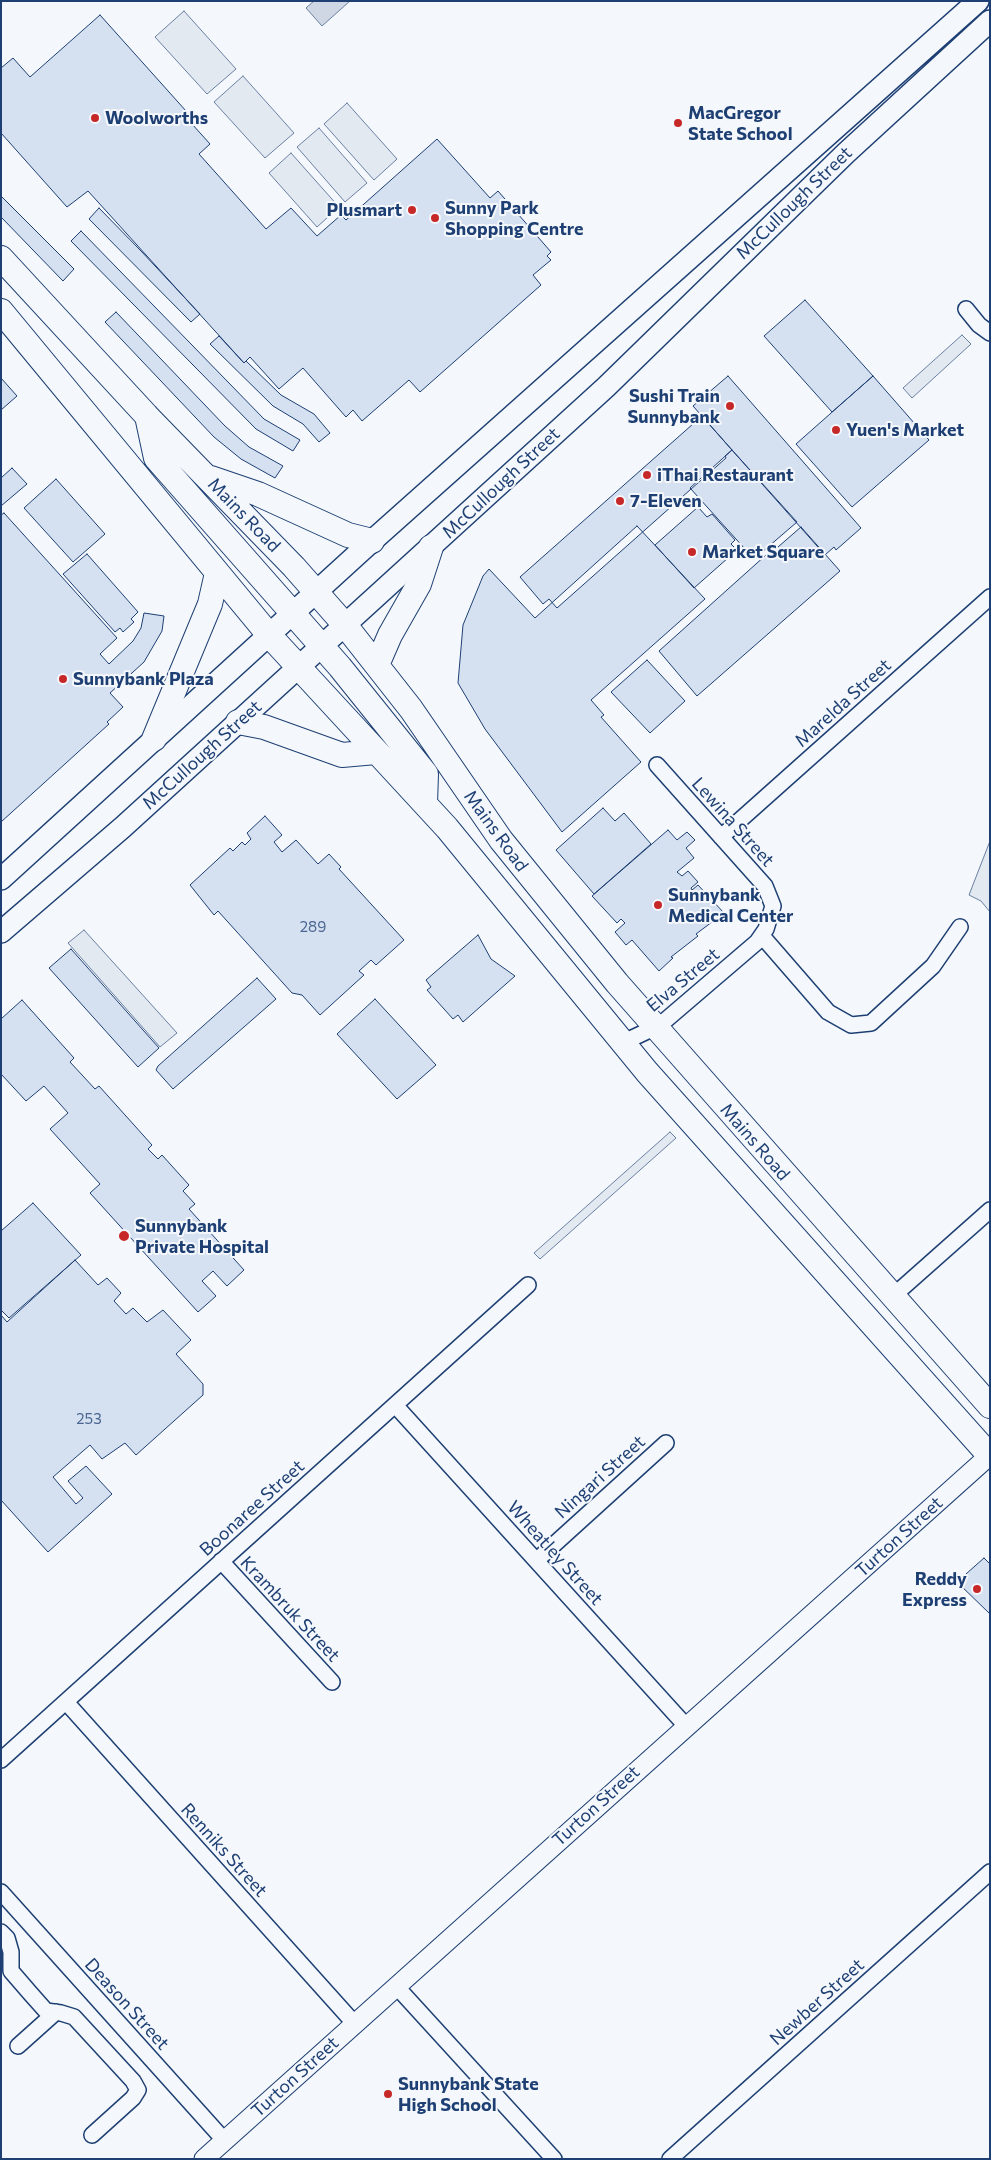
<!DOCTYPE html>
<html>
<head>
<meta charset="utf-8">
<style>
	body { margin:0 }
	#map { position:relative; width:991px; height:2160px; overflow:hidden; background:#f4f7fb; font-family:Commissioner,sans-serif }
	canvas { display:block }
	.frame { position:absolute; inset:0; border:2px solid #1d3f73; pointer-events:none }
</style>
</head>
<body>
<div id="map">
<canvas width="991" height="2160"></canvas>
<div class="frame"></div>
</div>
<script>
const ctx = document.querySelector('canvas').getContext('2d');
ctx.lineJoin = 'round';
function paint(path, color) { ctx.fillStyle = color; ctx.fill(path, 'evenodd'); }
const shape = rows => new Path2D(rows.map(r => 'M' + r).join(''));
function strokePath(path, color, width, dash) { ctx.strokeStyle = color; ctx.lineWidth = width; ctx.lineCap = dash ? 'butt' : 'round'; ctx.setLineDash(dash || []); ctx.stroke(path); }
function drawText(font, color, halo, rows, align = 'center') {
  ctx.font = font + ' Commissioner,sans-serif'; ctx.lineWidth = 4; ctx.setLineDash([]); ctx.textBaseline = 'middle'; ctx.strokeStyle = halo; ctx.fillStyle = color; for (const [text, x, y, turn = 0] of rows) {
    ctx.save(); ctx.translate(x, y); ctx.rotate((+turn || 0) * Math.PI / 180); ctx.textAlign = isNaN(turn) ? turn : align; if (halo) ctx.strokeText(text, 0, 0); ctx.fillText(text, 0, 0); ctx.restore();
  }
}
const green = shape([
	[184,11,236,69,207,94,155,37,184,11],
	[243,76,294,133,265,158,214,102,243,76],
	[347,103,397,159,374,180,324,124,347,103],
	[319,128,367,183,345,202,297,147,319,128],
	[291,153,339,207,317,227,269,173,291,153],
	[962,335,971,344,912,398,903,388,962,335],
	[990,841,990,912,981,901,969,895,990,841],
	[84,930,177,1033,160,1047,68,943,84,930],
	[670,1132,676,1138,540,1259,534,1253,670,1132]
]);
const water = shape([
	[314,1,350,1,322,26,306,8,314,1]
]);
const building = shape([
	[100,15,195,121,192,124,210,144,199,154,266,229,291,208,317,236,341,215,346,220,437,139,490,198,498,191,551,252,547,256,551,260,533,275,541,285,420,392,409,380,362,421,353,410,346,417,303,368,279,389,250,357,244,363,88,191,67,207,1,133,1,68,13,58,30,77,100,15],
	[1,196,74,269,63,281,1,217,1,196],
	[99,208,141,251,200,314,191,322,89,219,99,208],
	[81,231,264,419,300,440,293,451,256,429,71,241,81,231],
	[805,300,873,376,832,412,764,336,805,300],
	[116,312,225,426,249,447,283,466,275,478,241,459,214,437,105,322,116,312],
	[219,336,244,363,246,361,281,395,314,414,330,433,319,442,303,424,273,406,210,344,219,336],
	[728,376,861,528,836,550,834,547,825,555,693,406,728,376],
	[873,376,929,440,852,507,796,444,873,376],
	[1,378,17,396,1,410,1,378],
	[702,416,732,450,725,456,726,458,557,608,549,599,543,604,520,577,702,416],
	[732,450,797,522,754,559,690,488,732,450],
	[12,468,27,484,1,506,1,478,12,468],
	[56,479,105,534,73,562,24,508,56,479],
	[698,507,707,517,712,514,735,540,731,544,737,550,694,588,655,545,698,507],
	[4,513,117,638,100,654,109,664,133,641,141,628,144,613,164,616,162,631,144,662,110,693,123,707,107,722,109,724,1,822,1,515,4,513],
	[637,526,705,599,591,700,604,715,601,717,641,762,562,832,485,729,458,683,463,625,483,576,489,569,535,618,637,526],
	[801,527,840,571,697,696,659,651,776,546,778,547,801,527],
	[87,554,138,612,131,619,134,622,123,632,120,628,115,632,63,574,87,554],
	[647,660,685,701,650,733,611,692,647,660],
	[603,808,615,821,624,813,651,844,594,894,556,850,603,808],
	[265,816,282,835,274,842,282,852,296,840,318,864,329,854,341,867,339,869,404,940,376,965,371,960,359,971,364,975,320,1015,302,995,292,993,218,911,214,915,190,885,230,848,233,851,242,842,245,845,251,839,247,833,265,816],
	[668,830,677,840,687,832,695,840,686,848,694,858,677,872,682,876,688,871,698,882,691,888,692,890,698,885,724,913,696,934,698,936,671,957,673,958,659,971,632,940,626,945,615,932,625,923,621,919,617,923,592,896,668,830],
	[478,935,491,959,515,976,463,1022,458,1015,453,1019,427,990,431,987,426,980,478,935],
	[71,949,159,1048,138,1067,49,968,71,949],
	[257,978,276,999,173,1089,156,1070,158,1066,257,978],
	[375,999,436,1065,397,1099,337,1034,375,999],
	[22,1000,74,1058,70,1062,95,1089,99,1086,152,1145,148,1149,158,1159,162,1155,189,1185,183,1191,195,1204,189,1209,244,1270,227,1286,213,1271,202,1281,216,1296,198,1312,90,1193,100,1184,50,1129,68,1113,44,1086,26,1101,1,1074,1,1019,22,1000],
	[33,1203,81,1255,9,1318,1,1310,1,1231,33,1203],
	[75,1260,98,1285,107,1278,121,1293,114,1301,126,1314,133,1308,147,1322,163,1310,191,1340,176,1354,203,1384,203,1395,136,1455,125,1443,102,1459,90,1445,53,1477,76,1504,83,1498,68,1481,86,1466,112,1494,48,1552,1,1500,1,1315,7,1322,75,1260],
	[984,1558,990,1564,990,1614,957,1582,984,1558]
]);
const minor = shape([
	[966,309,979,325,990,333],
	[721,837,990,597],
	[762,936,828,1012,851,1025,871,1023,933,966,960,927],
	[622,1043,660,1025,757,942,766,929,773,906,765,886,657,765],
	[892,1297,990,1210],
	[395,1405,686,1726],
	[537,1560,666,1443],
	[221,1561,332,1682],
	[66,1702,354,2023],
	[1,1760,528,1285],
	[1,1892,224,2140],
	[1,1932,7,1938,11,1952,11,1971,30,1993,46,2011,61,2013,74,2017,133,2081,138,2090,133,2098,92,2135],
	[396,1986,554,2159],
	[18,2046,56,2012],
	[670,2159,990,1872]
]);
const tertiary = shape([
	[204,2159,990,1455]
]);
const secondary = shape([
	[1,879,372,541,978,1],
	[1,932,123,827,606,387,846,153,990,21]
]);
const primary = shape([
	[1,258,147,416,294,567,345,625,411,709,501,840,617,983,990,1406],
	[1,311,269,635,447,828,647,1072,990,1456],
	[147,416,156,458,340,667,426,774,425,804],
	[211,478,258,494,348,535,372,541],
	[377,665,390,635,419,584,431,547],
	[238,722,264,727,342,755,376,752],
	[154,739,210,604,217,573]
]);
const markers = [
	[95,118,5,"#c62828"],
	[678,123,5,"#c62828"],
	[412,210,5,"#c62828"],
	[435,218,5,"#c62828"],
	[730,406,5,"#c62828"],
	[836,430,5,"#c62828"],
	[647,475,5,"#c62828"],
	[620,501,5,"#c62828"],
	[692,552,5,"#c62828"],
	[63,679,5,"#c62828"],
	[658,905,5,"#c62828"],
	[124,1236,6,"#c62828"],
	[977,1589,5,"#c62828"],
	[388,2094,5,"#c62828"]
];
const numberNames = [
	["289",313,927],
	["253",89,1419]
];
const poiNames = [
	["MacGregor",688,113],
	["State School",688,134],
	["Woolworths",105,118],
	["Sunny Park",445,208],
	["Shopping Centre",445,229],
	["Plusmart",402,210,"right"],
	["Sushi Train",720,396,"right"],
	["Sunnybank",720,417,"right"],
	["Yuen's Market",846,430],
	["iThai Restaurant",657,475],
	["7-Eleven",630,501],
	["Market Square",702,552],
	["Sunnybank Plaza",73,679],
	["Sunnybank",668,895],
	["Medical Center",668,916],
	["Sunnybank",135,1226],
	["Private Hospital",135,1247],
	["Reddy",967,1579,"right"],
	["Express",967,1600,"right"],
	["Sunnybank State",398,2084],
	["High School",398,2105]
];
const streetNames = [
	["McCullough Street",794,203,-44],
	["McCullough Street",501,483,-43],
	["Mains Road",244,515,46],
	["Marelda Street",843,703,-42],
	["McCullough Street",202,755,-42],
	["Lewina Street",733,822,48],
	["Mains Road",496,831,54],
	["Elva Street",683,980,-40],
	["Mains Road",755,1142,49],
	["Ningari Street",600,1477,-42],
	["Boonaree Street",252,1508,-42],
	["Turton Street",899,1537,-42],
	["Wheatley Street",555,1553,48],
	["Krambruk Street",290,1609,47],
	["Turton Street",596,1806,-42],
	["Renniks Street",224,1850,48],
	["Newber Street",817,2002,-42],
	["Deason Street",127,2004,48],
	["Turton Street",295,2077,-42]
];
paint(green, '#e3e9f0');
strokePath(green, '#687fa3', 1);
paint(water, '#cfd7e4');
strokePath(water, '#687fa3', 1);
paint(building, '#d5e0f0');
strokePath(building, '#1d3f73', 1);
strokePath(minor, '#1d3f73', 18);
strokePath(tertiary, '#1d3f73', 21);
strokePath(secondary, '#1d3f73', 24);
strokePath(primary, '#1d3f73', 26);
strokePath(minor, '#f4f7fb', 15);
strokePath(tertiary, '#f4f7fb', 19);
strokePath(secondary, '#f4f7fb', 21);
strokePath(primary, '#f4f7fb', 24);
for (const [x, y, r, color] of markers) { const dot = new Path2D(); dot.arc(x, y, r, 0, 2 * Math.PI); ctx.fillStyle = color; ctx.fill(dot); strokePath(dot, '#f4f7fb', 2); }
drawText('15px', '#4b6792', null, numberNames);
drawText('bold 18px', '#1d3f73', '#f4f7fb', poiNames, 'left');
drawText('18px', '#1d3f73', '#f4f7fb', streetNames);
</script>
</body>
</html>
